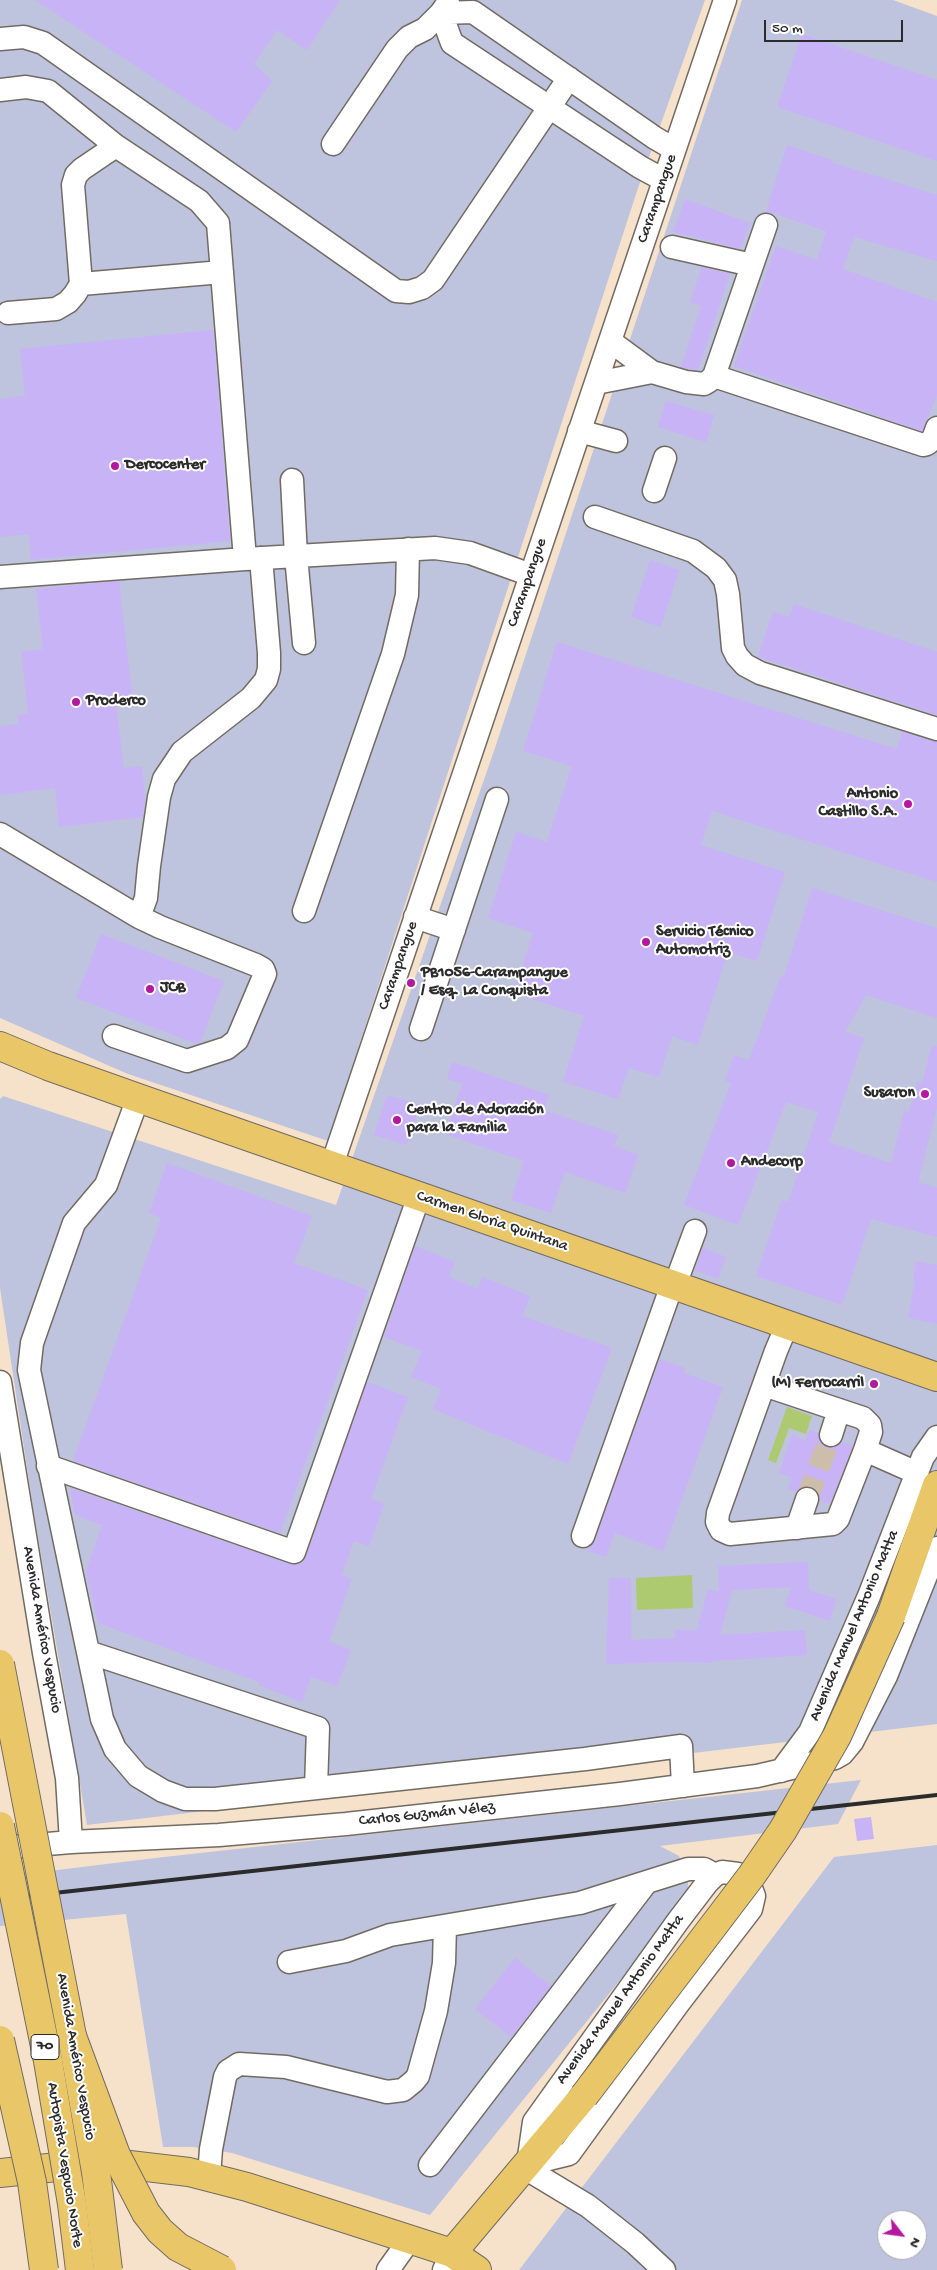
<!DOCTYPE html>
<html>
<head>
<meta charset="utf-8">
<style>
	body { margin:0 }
	#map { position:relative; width:937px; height:2270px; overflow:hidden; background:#f6e2cb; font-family:"Gochi Hand",sans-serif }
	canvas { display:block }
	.north { position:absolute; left:877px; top:2210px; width:50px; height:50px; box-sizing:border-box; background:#fff; border:1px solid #aaa; border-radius:50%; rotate:120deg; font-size:14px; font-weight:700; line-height:20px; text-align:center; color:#2b2b2b }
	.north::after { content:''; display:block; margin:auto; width:18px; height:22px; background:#b5179e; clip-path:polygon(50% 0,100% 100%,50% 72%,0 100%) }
	.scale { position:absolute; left:764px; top:20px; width:139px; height:22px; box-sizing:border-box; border:2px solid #2b2b2b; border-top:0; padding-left:6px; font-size:15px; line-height:18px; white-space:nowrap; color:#2b2b2b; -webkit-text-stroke:4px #fff; paint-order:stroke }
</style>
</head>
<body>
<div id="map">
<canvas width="937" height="2270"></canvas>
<div class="north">N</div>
<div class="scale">50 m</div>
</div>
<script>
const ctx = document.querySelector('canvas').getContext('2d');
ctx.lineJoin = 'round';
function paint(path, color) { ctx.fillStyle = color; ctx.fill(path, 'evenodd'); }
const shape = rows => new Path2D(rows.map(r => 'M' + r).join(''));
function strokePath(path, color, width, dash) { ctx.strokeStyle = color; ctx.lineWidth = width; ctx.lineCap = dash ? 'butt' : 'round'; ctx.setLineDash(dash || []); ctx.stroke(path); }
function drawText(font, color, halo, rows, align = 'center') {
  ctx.font = font + ' "Gochi Hand",sans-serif'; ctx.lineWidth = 4; ctx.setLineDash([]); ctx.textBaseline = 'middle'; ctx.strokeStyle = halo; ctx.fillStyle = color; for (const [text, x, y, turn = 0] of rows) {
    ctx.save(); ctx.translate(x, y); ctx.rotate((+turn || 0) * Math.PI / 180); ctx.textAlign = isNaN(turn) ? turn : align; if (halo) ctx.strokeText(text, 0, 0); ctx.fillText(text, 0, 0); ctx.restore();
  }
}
const industrial = shape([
	[0,0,705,0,638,188,328,1141,128,1074,0,1018],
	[742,0,893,0,937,16,937,1724,87,1825,34,1514,0,1288,0,1099,3,1096,336,1205,495,748],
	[861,1780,838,1824,660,1846,679,1856,688,1882,689,1895,430,2215,232,2153,193,2147,163,2147,126,1914,0,1926,0,1877,164,1857],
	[937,1845,937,2270,519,2270,834,1857],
	[887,2220,917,2220,917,2250,887,2250]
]);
const green = shape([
	[787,1407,812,1416,806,1434,789,1428,776,1463,768,1460],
	[692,1575,693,1608,637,1610,636,1578]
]);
const building = shape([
	[35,0,340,0,307,50,277,30,254,64,272,81,236,132],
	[802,34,937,80,937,161,777,107],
	[787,145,832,160,831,162,937,195,937,261,854,237,843,269,937,302,937,395,922,431,734,366,776,246,817,260,826,231,766,211],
	[685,199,750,223,741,249,673,232],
	[702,267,730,274,698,370,681,367,701,306,690,302],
	[213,330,230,541,31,560,29,534,0,537,0,399,25,396,20,349],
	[666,401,714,415,706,442,658,427],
	[650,560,679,570,661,627,631,617],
	[119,581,133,701,116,704,124,768,142,766,145,799,143,817,59,827,55,788,0,795,0,726,19,724,18,715,28,713,21,652,43,649,36,589],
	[794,604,937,652,937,715,758,657,773,612,789,617],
	[557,642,897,749,902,732,937,742,937,882,712,811,701,845,785,872,757,961,728,952,698,1045,672,1036,659,1077,629,1068,618,1099,563,1082,584,1016,514,993,533,933,488,918,516,832,547,842,572,766,523,751],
	[812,888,937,928,937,1018,866,995,845,1032,864,1038,829,1142,891,1163,904,1111,909,1112,917,1082,922,1083,932,1046,937,1046,937,1108,918,1182,937,1188,937,1237,871,1219,842,1305,756,1276,782,1200,788,1202,818,1112,786,1102,738,1225,684,1205,731,1083,725,1081,734,1055,749,1060,781,975,784,976],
	[101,934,224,981,200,1043,197,1044,76,998],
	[452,1062,549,1095,543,1110,618,1135,614,1146,638,1155,625,1193,565,1172,551,1213,511,1200,524,1161,445,1134,462,1084,447,1079],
	[387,1095,420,1105,407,1145,374,1135],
	[167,1163,312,1216,294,1263,368,1290,280,1533,73,1461,161,1218,149,1213],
	[415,1246,455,1262,449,1277,478,1289,482,1277,530,1296,522,1316,612,1348,568,1464,433,1409,441,1389,411,1377,422,1351,384,1337],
	[703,1248,726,1257,718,1279,695,1270],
	[916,1261,937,1265,937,1324,908,1318,915,1280,913,1279],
	[660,1359,685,1368,684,1373,723,1387,663,1551,615,1533,606,1557,588,1551,595,1540],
	[367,1382,408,1397,371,1499,384,1504,369,1546,354,1541,342,1575,352,1579,329,1642,351,1650,337,1686,311,1677,302,1702,258,1685,259,1682,98,1623,86,1571,102,1525,75,1515,70,1488,290,1564,297,1565,303,1562,306,1556],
	[809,1430,818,1433,821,1443,827,1447,834,1448,842,1442,853,1445,830,1504,820,1500,817,1491,812,1487,804,1486,797,1492,788,1489,792,1478,779,1473,792,1435,805,1440],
	[808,1562,809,1590,836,1599,830,1621,785,1606,791,1587,732,1590,720,1635,805,1630,807,1655,713,1661,713,1663,675,1662,606,1664,609,1578,631,1578,631,1640,675,1638,675,1630,697,1630,708,1589,719,1592,718,1566],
	[871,1817,874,1839,857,1841,854,1819],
	[515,1958,551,1986,511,2037,475,2009]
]);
const minorTunnel = shape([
	[807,1499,831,1435]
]);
const minor = shape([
	[0,39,24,37,43,43,396,291,409,292,422,288,433,280,569,78],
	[0,90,26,87,48,91,116,146,199,201,218,223,245,559],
	[333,144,397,49,409,37,425,29,441,13,448,3],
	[664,180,640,167,452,43,441,13,473,12,655,138,674,149],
	[672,247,752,265],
	[81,284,222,272],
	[8,313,56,309,68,302,75,294,81,284,73,185,76,175,82,169,116,146],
	[610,341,652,372,686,382,704,384,709,381,714,376,766,225],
	[714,376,923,445,927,444,933,439,937,428],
	[596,383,652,372],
	[579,431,616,441],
	[292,480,296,556,304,643],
	[654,491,665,458],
	[595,517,693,551,716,568,725,580,728,594,733,648,737,656,745,665,760,673,937,729],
	[0,577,245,559,435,548,470,553,531,575],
	[0,834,139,917,160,927,256,965,263,969,265,974,237,1040,227,1048,187,1061,114,1036],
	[304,911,393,654,407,595,408,549],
	[139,917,146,898,149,866,159,797,164,779,182,752,251,698,266,680,269,669,269,653,261,558],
	[415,917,454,930],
	[421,1029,497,799],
	[138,1098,106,1185,74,1223,32,1343,29,1370,102,1719,115,1749,138,1776,163,1791,185,1799,215,1799,585,1759,681,1746,683,1786],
	[332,1165,725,0],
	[675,1285,695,1231],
	[0,1382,44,1653,67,1778,71,1842],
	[764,1385,863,1418,870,1425,871,1432,865,1450,838,1519,833,1524,730,1534,721,1530,717,1522,718,1513,776,1351,787,1325],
	[831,1435,839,1410],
	[865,1450,917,1473],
	[48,1466,294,1552,419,1196],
	[797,1528,807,1499],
	[583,1536,672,1285],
	[88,1652,318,1728,316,1788],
	[781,1771,810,1732,869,1596,923,1457,937,1437],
	[0,1848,71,1842,219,1835,346,1824,620,1794,757,1776,835,1758,842,1754,852,1742,886,1676,937,1548],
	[722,1872,738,1874,749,1883,754,1896,751,1909,678,2004,569,2154,528,2164,534,2122,678,1921,707,1883,715,1875,722,1872],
	[289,1962,346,1951,390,1935,580,1903,688,1869,704,1869,715,1875],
	[430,2165,646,1883],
	[525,2168,588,2206,635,2243,664,2270],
	[209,2176,211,2149,225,2077,228,2071,239,2064,286,2067,387,2092,403,2090,414,2081,418,2076,436,2011,444,1963,445,1926],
	[388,2270,410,2239],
	[444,2270,452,2253]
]);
const major = shape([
	[0,1046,48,1066,138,1098,937,1377],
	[891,1616,937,1485],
	[0,2173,104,2162,189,2172,247,2187,452,2253,477,2270],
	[452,2253,584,2096]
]);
const rail = shape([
	[0,1899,937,1795]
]);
const majorBridge = shape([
	[0,1664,72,2036,96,2172,108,2270],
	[584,2096,752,1875,783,1830,837,1736,891,1616]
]);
const highwayBridge = shape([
	[0,1826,48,2061,72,2204,80,2270],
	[72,2036,116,2155,146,2213,160,2231,178,2247,222,2270],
	[0,2040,32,2182,44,2270]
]);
const markers = [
	[115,466,5,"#b5179e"],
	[76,702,5,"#b5179e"],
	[908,804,5,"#b5179e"],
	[646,942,5,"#b5179e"],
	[411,983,5,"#b5179e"],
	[150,989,5,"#b5179e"],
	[925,1094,5,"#b5179e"],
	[397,1120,5,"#b5179e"],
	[731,1163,5,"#b5179e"],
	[874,1384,5,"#b5179e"]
];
const shields = [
	[45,2047,28]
];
const shieldNames = [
	["70",45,2047]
];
const streetNames = [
	["Carampangue",658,199,-71],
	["Carampangue",528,583,-71],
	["Carampangue",399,966,-71],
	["Carmen Gloria Quintana",492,1222,19],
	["Avenida Manuel Antonio Matta",855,1626,-67],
	["Avenida Américo Vespucio",41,1630,80],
	["Carlos Guzmán Vélez",427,1815,-6],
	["Avenida Manuel Antonio Matta",621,2000,-54],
	["Avenida Américo Vespucio",75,2057,80],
	["Autopista Vespucio Norte",64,2165,81]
];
const poiNames = [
	["Dercocenter",125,466],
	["Proderco",86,702],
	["Antonio",898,795,"right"],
	["Castillo S.A.",898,813,"right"],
	["Servicio Técnico",656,933],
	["Automotriz",656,951],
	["PB1056-Carampangue",421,974],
	["/ Esq. La Conquista",421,992],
	["JCB",160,989],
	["Susaron",915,1094,"right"],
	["Centro de Adoración",407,1111],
	["para la Familia",407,1129],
	["Andecorp",741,1163],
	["(M) Ferrocarril",864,1384,"right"]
];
paint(industrial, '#bec3de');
paint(green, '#aeca71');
paint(building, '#c9b3f7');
strokePath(minorTunnel, '#cdbdab', 22, [22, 11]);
strokePath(minor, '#726b63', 25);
strokePath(major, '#726b63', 30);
strokePath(minor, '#fff', 22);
strokePath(major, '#e9c769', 28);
strokePath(rail, '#2b2b2b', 4);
strokePath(majorBridge, '#726b63', 30, []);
strokePath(highwayBridge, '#726b63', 30, []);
strokePath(majorBridge, '#e9c769', 28);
strokePath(highwayBridge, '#e9c769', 28);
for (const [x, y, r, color] of markers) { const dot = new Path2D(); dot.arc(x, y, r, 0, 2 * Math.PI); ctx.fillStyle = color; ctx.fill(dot); strokePath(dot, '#fff', 2); }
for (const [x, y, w] of shields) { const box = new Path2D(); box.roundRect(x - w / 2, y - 12.5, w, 25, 4); ctx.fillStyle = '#fff'; ctx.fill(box); strokePath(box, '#2b2b2b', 1); }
drawText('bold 15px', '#2b2b2b', null, shieldNames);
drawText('16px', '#2b2b2b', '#fff', streetNames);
drawText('bold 16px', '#2b2b2b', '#fff', poiNames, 'left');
</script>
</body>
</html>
